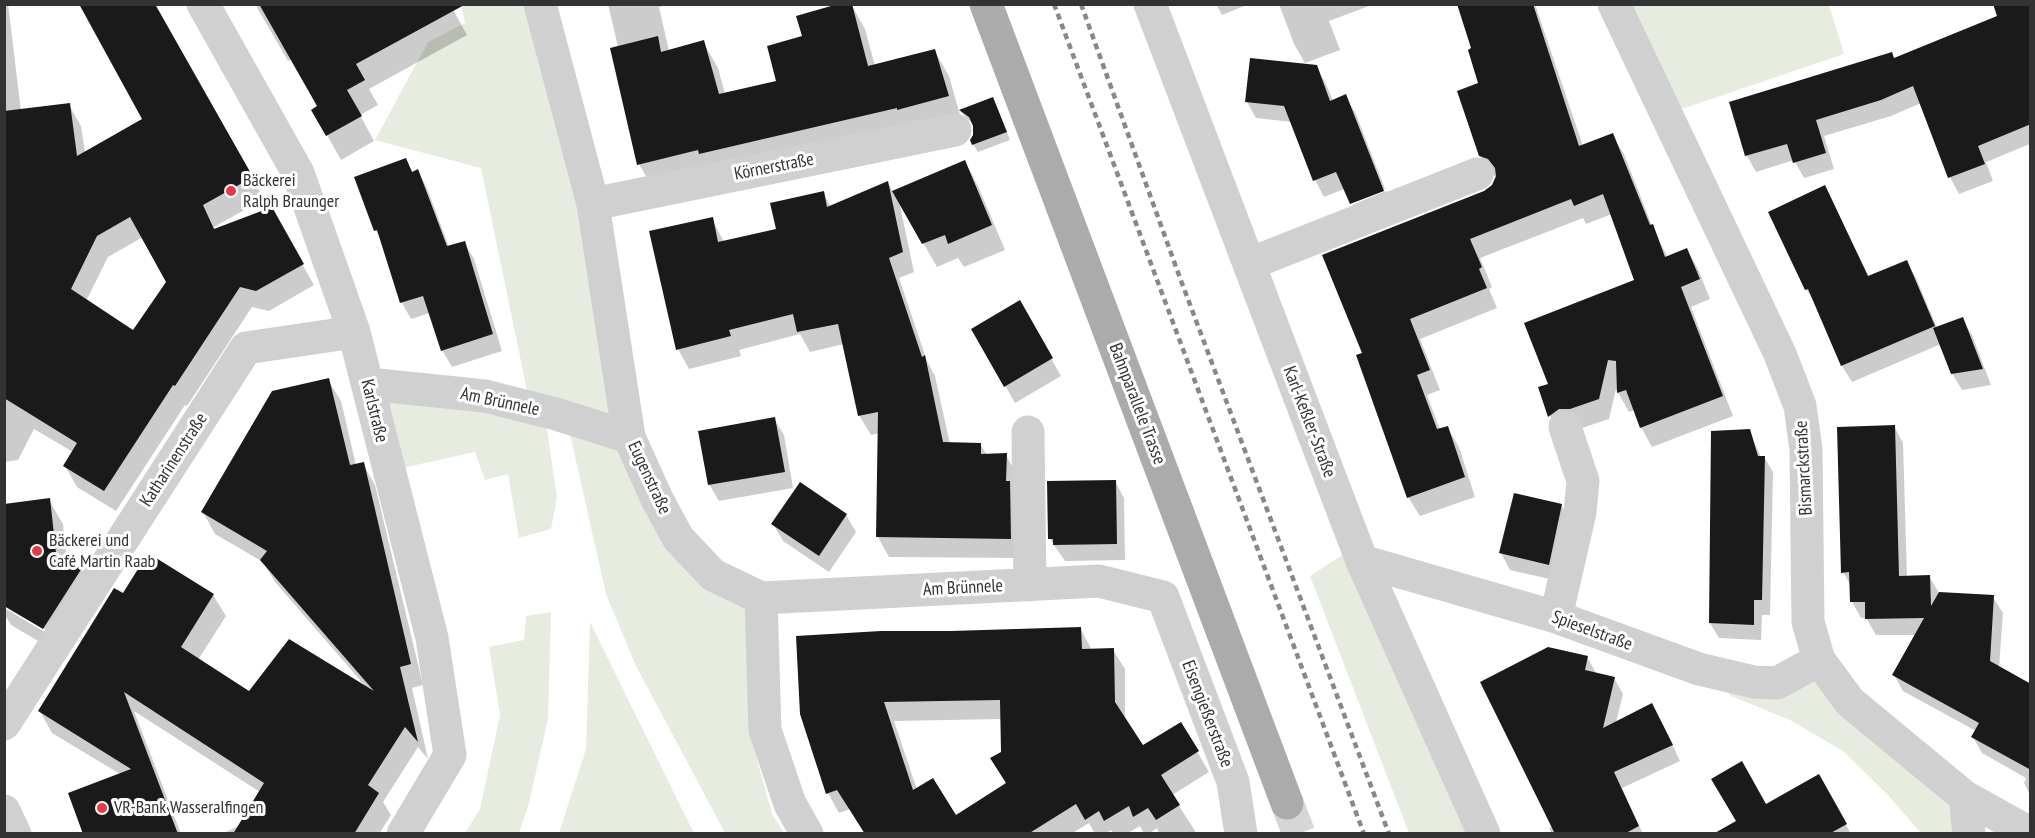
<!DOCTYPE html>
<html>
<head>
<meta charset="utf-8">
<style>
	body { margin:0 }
	#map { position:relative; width:2035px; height:838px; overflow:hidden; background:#fff; font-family:"PT Sans Narrow",sans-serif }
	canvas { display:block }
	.frame { position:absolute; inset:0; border:6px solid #333; pointer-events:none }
</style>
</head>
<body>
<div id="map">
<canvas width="2035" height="838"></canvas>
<div class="frame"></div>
</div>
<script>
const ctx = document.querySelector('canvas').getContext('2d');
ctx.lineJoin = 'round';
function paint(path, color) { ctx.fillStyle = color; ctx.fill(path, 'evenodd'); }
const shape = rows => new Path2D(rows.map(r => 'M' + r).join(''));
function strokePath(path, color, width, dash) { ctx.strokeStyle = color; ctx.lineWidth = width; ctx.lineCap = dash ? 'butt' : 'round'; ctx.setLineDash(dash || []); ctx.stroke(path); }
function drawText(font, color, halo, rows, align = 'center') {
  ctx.font = font + ' "PT Sans Narrow",sans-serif'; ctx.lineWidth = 6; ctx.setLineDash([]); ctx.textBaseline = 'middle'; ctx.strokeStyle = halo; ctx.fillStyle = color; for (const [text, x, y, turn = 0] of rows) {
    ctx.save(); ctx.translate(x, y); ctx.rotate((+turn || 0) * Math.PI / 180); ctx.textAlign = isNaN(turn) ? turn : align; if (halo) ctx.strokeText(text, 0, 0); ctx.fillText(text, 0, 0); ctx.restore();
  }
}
const green = shape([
	[461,5,532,5,584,207,619,426,529,400,481,168,375,140,428,42,465,23],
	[1631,5,1829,5,1844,54,1676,111],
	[382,394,546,423,557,497,551,529,519,538,508,474,485,480,475,452,402,468],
	[570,434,623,448,747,609,749,730,772,814,784,833,725,833,636,666,606,594],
	[1350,550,1475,833,1409,833,1310,576],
	[551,612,548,719,529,803,519,833,465,833,480,809,500,715,489,647,524,640,526,616],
	[590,622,678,801,694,833,559,833,586,749],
	[1816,670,1949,805,1954,833,1921,833,1888,795,1843,751,1790,720,1731,696,1719,681]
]);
const shadow = shape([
	[4,4,8,4,21,111,69,105,81,126,85,153,144,120,153,4,264,199,214,227,215,230,271,209,314,285,269,311,252,307,187,406,185,405,116,511,77,487,65,466,73,452,34,429,18,460,4,462],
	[143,237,168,282,133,332,86,301,108,257],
	[255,4,450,4,467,35,369,89,378,105,360,115,374,141,341,160,313,110,319,107,292,59,288,61],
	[608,4,671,4,659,7,669,51,703,42,718,68,725,94,778,82,803,37,851,4,865,29,875,66,934,50,949,76,962,122,654,190,639,164,618,47],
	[1216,4,1249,4,1222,15],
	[1279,4,1368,4,1369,6,1329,21,1340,50,1305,63,1294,44],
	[1458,4,1535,4,1583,146,1612,135,1624,154,1652,226,1668,258,1687,250,1698,269,1710,299,1691,307,1733,416,1652,447,1641,427,1635,410,1629,412,1616,389,1609,419,1561,435,1550,416,1540,388,1549,385,1636,281,1612,214,1586,224,1583,218,1480,258,1492,287,1489,289,1497,308,1420,339,1440,390,1427,395,1440,430,1447,427,1459,447,1475,497,1420,516,1408,497,1364,354,1485,193,1493,186,1497,177,1492,175,1480,155,1480,84,1473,49],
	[2030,4,2030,144,1986,162,1993,181,1959,194,1950,177,1921,103,1891,116,1824,136,1834,169,1804,178,1794,160,1756,172,1747,156,1730,103,1895,59],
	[1316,67,1326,84,1333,101,1345,96,1355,112,1385,189,1350,202,1344,189,1324,197,1315,180,1292,122,1256,118,1247,102],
	[993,99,1010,140,978,152,973,144,975,125,966,118,961,111],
	[406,160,413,173,418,171,427,188,449,247,464,242,474,259,502,351,452,367,442,350,430,313,411,319,402,303,384,245,376,231,356,178],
	[965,162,978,186,1005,250,964,267,958,258,937,267,899,201,914,272,899,278,927,361,935,376,950,444,980,444,987,455,1006,455,1017,475,1021,558,889,557,878,537,879,433,871,435,859,415,844,344,810,352,800,334,739,350,741,356,689,369,678,349,712,219,724,242,778,230,823,193,831,207,888,183,893,192],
	[1824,187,1869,277,1906,262,1916,278,1937,328,1962,319,1972,335,1991,385,1962,390,1952,373,1941,344,1852,382,1842,366,1817,306,1806,289],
	[1386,191,1392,208,1361,220,1352,205],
	[1019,302,1061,376,1015,403,973,329],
	[328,380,341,401,356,465,363,464,375,485,423,685,412,688,428,759,418,747,383,802,391,815,379,834,222,834,240,825,260,792,134,711,181,834,85,834,120,774,52,733,40,711,124,595,213,595,226,616,198,660,249,693,366,687,275,582,263,562,215,534,203,512],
	[774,419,784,435,793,488,719,501,709,484],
	[1894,426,1903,443,1907,577,1929,576,1939,593,1993,597,2003,613,1999,668,2030,694,2030,795,2024,783,2026,778,1982,753,1973,737,1976,731,1903,691,1894,675,1916,635,1876,635,1866,618,1861,618,1852,602,1851,586,1843,572],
	[1749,431,1761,457,1764,457,1773,472,1770,615,1762,615,1761,640,1719,638,1710,623],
	[1115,481,1124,498,1125,560,1065,561,1050,539],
	[801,484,846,515,856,532,829,572,783,541,773,524],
	[49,500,63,524,67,561,81,569,95,593,57,652,11,625,4,614,4,506],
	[6,606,50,632,48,634,6,609],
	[1561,505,1571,522,1558,581,1510,570,1501,553],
	[1080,628,1092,650,1113,650,1125,669,1125,721,1143,748,1181,724,1209,772,1172,795,1197,834,1159,834,1157,828,1149,834,1144,834,1140,826,1126,834,1113,834,1111,830,1105,834,1095,834,1089,823,1071,834,865,834,850,809,839,813,828,793,801,714,951,633],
	[1002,719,1002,752,1007,784,955,817,917,790,894,721],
	[1587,657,1596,673,1614,678,1623,694,1616,723,1661,721,1680,761,1622,788,1643,834,1552,834,1549,828,1553,826],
	[1819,776,1851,834,1716,834,1766,806]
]);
const building = shape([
	[79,4,155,4,253,177,203,205,214,229,272,207,304,264,256,291,240,287,175,386,173,385,104,491,63,466,77,443,4,398,4,111,70,103,77,156,142,119],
	[130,217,166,282,133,330,71,289,97,236],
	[259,4,466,4,356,64,365,80,347,90,362,116,326,136,311,110,317,106],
	[838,4,852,4,868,66,935,49,949,96,897,110,897,108,699,154,698,150,637,165,610,48,658,36,661,52,704,40,719,94,776,81,767,46,802,36,796,16],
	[1457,4,1533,4,1579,146,1613,133,1650,225,1653,224,1665,257,1687,248,1700,279,1681,287,1723,396,1640,428,1626,390,1617,393,1616,361,1608,360,1599,399,1570,409,1559,409,1548,417,1538,387,1548,384,1524,323,1634,280,1603,194,1574,206,1571,199,1470,239,1482,267,1479,269,1487,288,1410,319,1430,370,1417,375,1437,429,1448,426,1465,477,1407,498,1356,355,1362,353,1322,255,1484,191,1492,185,1496,176,1495,168,1488,159,1479,156,1457,91,1478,83,1468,50,1471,48],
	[1993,4,2031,4,2031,124,1978,146,1985,164,1948,178,1913,86,1881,100,1816,120,1826,153,1793,163,1787,144,1745,156,1729,102,1892,52,1894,58,1997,16],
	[1250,58,1317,65,1330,101,1346,94,1384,191,1350,204,1336,172,1313,181,1284,106,1245,102],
	[993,97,1007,132,972,145,970,140,973,135,973,126,969,117,959,110],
	[406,158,412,172,418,169,447,246,465,241,493,334,441,351,423,296,400,303,377,230,374,231,354,177],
	[965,160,992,225,948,244,945,235,922,244,892,191],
	[888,181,903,252,889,258,922,357,925,355,943,442,981,443,981,454,1007,453,1006,481,1010,481,1011,539,876,537,878,412,858,416,838,324,797,332,793,314,729,330,731,336,676,350,649,231,713,217,718,242,776,229,770,203,824,191,827,207],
	[1825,185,1868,276,1907,260,1935,326,1841,366,1808,289,1805,290,1768,212],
	[1020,300,1053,358,1004,387,971,329],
	[1963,317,1983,369,1951,374,1933,328],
	[329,378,350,465,364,462,411,664,400,667,418,742,405,727,368,785,379,793,354,834,233,834,264,783,124,692,178,834,83,834,68,793,131,769,38,711,114,588,123,593,148,553,214,594,181,647,249,691,289,639,374,691,260,560,267,551,201,512,272,391],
	[775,417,785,472,708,485,698,431],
	[1895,425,1899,576,1930,575,1931,606,1939,592,1994,595,1990,661,2031,684,2031,770,1971,737,1979,723,1892,675,1924,618,1865,619,1865,602,1850,602,1849,572,1841,573,1837,427],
	[1750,429,1758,456,1765,456,1762,600,1754,600,1754,625,1709,623,1711,431],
	[1116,480,1117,544,1053,545,1053,539,1048,539,1047,481],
	[800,482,847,514,819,556,771,524],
	[1514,493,1562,504,1549,565,1499,553],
	[50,498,56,553,82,568,43,629,4,606,4,504],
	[1081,627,1082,649,1114,648,1115,702,1143,745,1181,722,1199,751,1161,775,1180,805,1156,820,1148,808,1133,817,1129,806,1104,821,1099,811,1085,820,1076,804,1028,834,865,834,837,790,826,794,800,714,796,636,881,631,951,631],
	[1000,700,1001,752,990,758,1006,783,956,815,933,778,913,790,884,702],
	[1548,647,1588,656,1585,670,1615,677,1603,728,1652,703,1673,745,1614,772,1639,826,1624,834,1555,834,1480,682],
	[1742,761,1766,804,1819,774,1847,824,1829,834,1713,834,1736,821,1711,779]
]);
const majorTunnel = shape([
	[1287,803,1299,834]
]);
const minor = shape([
	[203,4,298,173,354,332,432,638,450,755,403,834],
	[540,4,593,204,629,437,657,499,678,538,713,575,761,598,1099,581,1163,597,1233,782,1241,834],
	[1150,4,1362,561,1484,834],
	[1614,4,1780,354,1800,406,1806,449,1808,622,1819,660,1850,702,1965,797,2030,833],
	[593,204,955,130],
	[1249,264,1477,174],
	[368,384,485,396,556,414,629,437],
	[1028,432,1030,585],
	[1362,561,1556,617,1699,669,1754,682,1777,683,1819,660],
	[761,598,765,730,790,804,807,834],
	[1556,617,1580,512,1583,481,1565,427],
	[4,724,246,348,354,332],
	[1965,797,1969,834],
	[4,811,15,834]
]);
const major = shape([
	[986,4,1287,803]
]);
const rail = shape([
	[1054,4,1364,834],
	[1081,4,1180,278,1389,834]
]);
const markers = [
	[231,191,6,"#e63946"],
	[37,551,6,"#e63946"],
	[102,808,6,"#e63946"]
];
const streetNames = [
	["Körnerstraße",774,167,-11],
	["Am Brünnele",500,402,12],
	["Bahnparallele Trasse",1137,404,69],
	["Karlstraße",374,411,76],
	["Karl-Keßler-Straße",1309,422,69],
	["Katharinenstraße",174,460,-57],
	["Bismarckstraße",1804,468,-93],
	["Eugenstraße",649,478,65],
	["Am Brünnele",963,588,-3],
	["Spieselstraße",1592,631,20],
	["Eisengießerstraße",1207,714,69]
];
const poiNames = [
	["Bäckerei",243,181],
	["Ralph Braunger",243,202],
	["Bäckerei und",49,541],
	["Café Martin Raab",49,562],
	["VR-Bank Wasseralfingen",114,808]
];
paint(green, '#e6ecdf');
paint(shadow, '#0003');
paint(building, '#1a1a1a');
strokePath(majorTunnel, '#d6d6d6', 33, [33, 16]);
strokePath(minor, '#d0d0d0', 33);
strokePath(major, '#ababab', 33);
strokePath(rail, '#888', 4.5, [6, 4.5]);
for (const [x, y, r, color] of markers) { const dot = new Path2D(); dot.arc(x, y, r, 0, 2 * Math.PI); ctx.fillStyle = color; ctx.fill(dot); strokePath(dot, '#fff', 2); }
drawText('18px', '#333', '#fff', streetNames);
drawText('18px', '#333', '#fff', poiNames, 'left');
</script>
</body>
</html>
